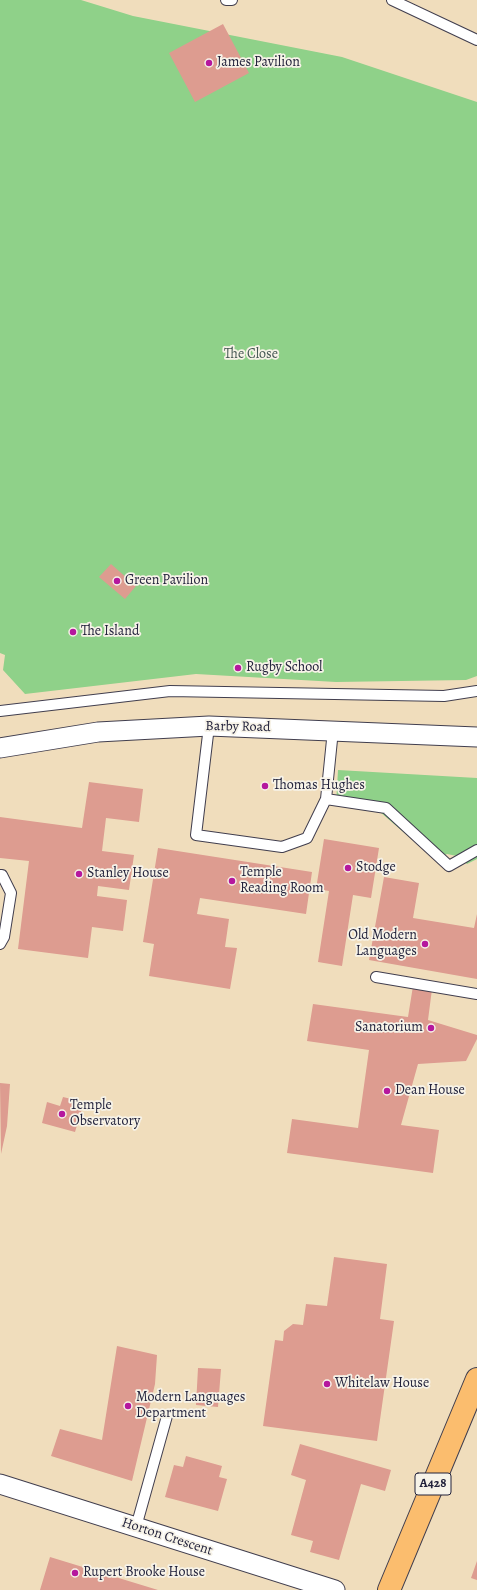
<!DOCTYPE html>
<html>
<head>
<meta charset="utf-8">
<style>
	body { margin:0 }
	canvas { display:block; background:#f0ddbc }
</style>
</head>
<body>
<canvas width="477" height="1590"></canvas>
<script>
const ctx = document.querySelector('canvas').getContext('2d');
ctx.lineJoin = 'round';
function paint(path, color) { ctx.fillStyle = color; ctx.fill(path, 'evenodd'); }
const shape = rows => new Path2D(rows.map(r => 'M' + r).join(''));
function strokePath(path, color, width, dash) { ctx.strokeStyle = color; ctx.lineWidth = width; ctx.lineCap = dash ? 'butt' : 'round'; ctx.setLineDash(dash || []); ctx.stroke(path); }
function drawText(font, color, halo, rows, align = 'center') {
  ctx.font = font + ' Alegreya,serif'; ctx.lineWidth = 3.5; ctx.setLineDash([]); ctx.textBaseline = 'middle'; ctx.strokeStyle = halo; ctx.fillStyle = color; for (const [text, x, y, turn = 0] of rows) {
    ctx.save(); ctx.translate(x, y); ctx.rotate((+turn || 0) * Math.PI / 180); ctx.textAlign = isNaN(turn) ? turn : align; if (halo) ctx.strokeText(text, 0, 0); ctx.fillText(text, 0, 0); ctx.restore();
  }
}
const green = shape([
	[0,0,81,0,133,16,342,57,477,102,477,676,466,680,336,682,196,674,25,694,3,670,5,655,0,653],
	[338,770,477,778,477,859,467,864,457,856,447,854,436,860,380,812,336,805]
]);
const building = shape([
	[223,24,249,73,195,102,169,53],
	[111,564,136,586,125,599,99,577],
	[89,782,143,789,139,822,106,818,102,851,134,855,129,890,98,886,97,896,127,900,123,931,92,927,88,958,18,949,29,861,0,858,0,817,82,828],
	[324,839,379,848,371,898,353,895,342,966,318,962,329,891,316,889],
	[158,848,312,872,306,914,200,898,197,914,229,919,225,947,237,948,230,989,149,976,154,944,143,942],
	[384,877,419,883,413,918,474,928,477,914,477,979,369,960],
	[413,986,432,989,428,1020,477,1035,477,1039,466,1061,418,1064,401,1125,439,1130,433,1173,287,1153,292,1119,358,1128,369,1050,307,1041,313,1004,408,1017],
	[0,1083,10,1084,7,1126,1,1154],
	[63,1097,84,1102,75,1132,42,1123,47,1102,60,1106],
	[334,1257,387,1264,380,1319,394,1321,377,1441,263,1426,275,1340,283,1341,284,1331,293,1324,303,1325,306,1304,327,1306],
	[117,1346,157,1355,155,1384,132,1481,51,1456,60,1429,102,1440],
	[198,1368,221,1369,218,1407,196,1405],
	[300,1444,391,1470,385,1491,361,1484,339,1560,310,1552,313,1541,291,1535,306,1480,291,1475],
	[186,1456,222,1466,219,1477,227,1479,218,1511,165,1497,174,1465,183,1467],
	[50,1557,158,1590,40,1590],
	[477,1561,477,1580,471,1578]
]);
const service = shape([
	[226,0,232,0],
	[392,0,477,40],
	[0,711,170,691,444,696,477,691],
	[209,726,196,835,282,847,307,838,326,799,333,730],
	[326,799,386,808,449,866,477,850],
	[0,875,2,875,11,893,4,937,0,944],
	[376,977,477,994],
	[136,1527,167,1416]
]);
const minor = shape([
	[0,748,98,732,209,726,477,737],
	[0,1484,335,1590]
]);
const trunk = shape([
	[389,1590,477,1379]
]);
const markers = [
	[209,63,4,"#b5179e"],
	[117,581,4,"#b5179e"],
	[73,632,4,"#b5179e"],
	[238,668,4,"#b5179e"],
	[265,786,4,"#b5179e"],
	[348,868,4,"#b5179e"],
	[79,874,4,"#b5179e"],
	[232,881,4,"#b5179e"],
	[425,944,4,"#b5179e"],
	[431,1028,4,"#b5179e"],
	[387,1091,4,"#b5179e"],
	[62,1114,4,"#b5179e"],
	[327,1384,4,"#b5179e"],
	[128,1406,4,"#b5179e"],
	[75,1573,4,"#b5179e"]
];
const shields = [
	[433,1484,36]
];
const shieldNames = [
	["A428",433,1484]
];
const poiNames = [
	["James Pavilion",217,63],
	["Green Pavilion",125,581],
	["The Island",81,632],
	["Rugby School",246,668],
	["Thomas Hughes",273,786],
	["Stodge",356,868],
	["Temple",240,873],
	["Reading Room",240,889],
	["Stanley House",87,874],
	["Old Modern",417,936,"right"],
	["Languages",417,952,"right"],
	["Sanatorium",423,1028,"right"],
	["Dean House",395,1091],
	["Temple",70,1106],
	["Observatory",70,1122],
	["Whitelaw House",335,1384],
	["Modern Languages",136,1398],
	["Department",136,1414],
	["Rupert Brooke House",83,1573]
];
const parkNames = [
	["The Close",251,355]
];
const streetNames = [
	["Barby Road",238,727,1],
	["Horton Crescent",167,1537,18]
];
paint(green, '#8fd189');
paint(building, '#dd9c90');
strokePath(service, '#413e4e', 12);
strokePath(minor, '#413e4e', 21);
strokePath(trunk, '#413e4e', 24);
strokePath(service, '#fff', 10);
strokePath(minor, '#fff', 19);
strokePath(trunk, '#fbbd6e', 22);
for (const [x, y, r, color] of markers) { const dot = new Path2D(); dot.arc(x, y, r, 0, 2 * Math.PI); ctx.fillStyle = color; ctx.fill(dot); strokePath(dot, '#f7f3e8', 1.5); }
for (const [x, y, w] of shields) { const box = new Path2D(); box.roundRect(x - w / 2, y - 11, w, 22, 3); ctx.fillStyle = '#f7f3e8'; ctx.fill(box); strokePath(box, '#22223b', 1); }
drawText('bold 13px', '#22223b', null, shieldNames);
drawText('14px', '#22223b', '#f7f3e8', poiNames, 'left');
drawText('14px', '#435752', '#f7f3e8', parkNames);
drawText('14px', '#22223b', '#f7f3e8', streetNames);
</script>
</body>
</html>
